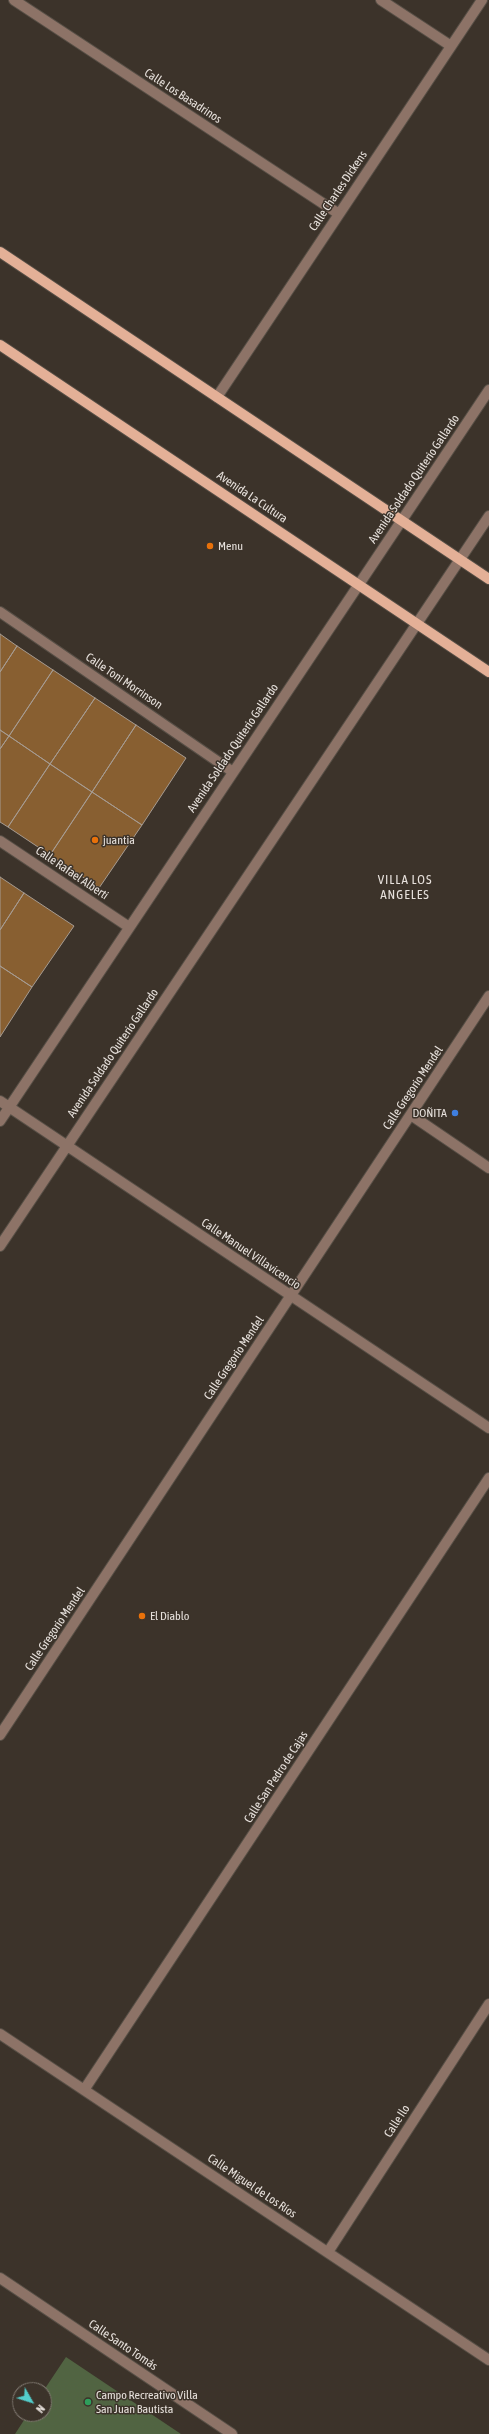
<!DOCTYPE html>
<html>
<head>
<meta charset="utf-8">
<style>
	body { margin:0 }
	#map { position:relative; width:489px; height:2434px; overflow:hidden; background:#3c332a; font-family:"Asap Condensed",sans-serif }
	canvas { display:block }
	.north { position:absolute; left:12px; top:2382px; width:40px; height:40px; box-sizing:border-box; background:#3c332a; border:1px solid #807971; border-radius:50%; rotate:129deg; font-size:11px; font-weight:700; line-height:16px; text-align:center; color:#e7e1dc }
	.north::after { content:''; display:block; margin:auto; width:14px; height:18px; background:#53cdcb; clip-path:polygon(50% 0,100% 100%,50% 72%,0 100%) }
</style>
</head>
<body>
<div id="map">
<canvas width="489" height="2434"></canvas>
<div class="north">N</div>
</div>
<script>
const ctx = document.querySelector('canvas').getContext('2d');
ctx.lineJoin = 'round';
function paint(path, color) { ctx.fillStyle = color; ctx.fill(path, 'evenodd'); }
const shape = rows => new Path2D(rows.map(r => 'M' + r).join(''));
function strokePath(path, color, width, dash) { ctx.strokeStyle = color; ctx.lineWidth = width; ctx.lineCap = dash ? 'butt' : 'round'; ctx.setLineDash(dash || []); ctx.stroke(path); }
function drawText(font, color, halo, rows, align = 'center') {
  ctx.font = font + ' "Asap Condensed",sans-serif'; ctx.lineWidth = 3; ctx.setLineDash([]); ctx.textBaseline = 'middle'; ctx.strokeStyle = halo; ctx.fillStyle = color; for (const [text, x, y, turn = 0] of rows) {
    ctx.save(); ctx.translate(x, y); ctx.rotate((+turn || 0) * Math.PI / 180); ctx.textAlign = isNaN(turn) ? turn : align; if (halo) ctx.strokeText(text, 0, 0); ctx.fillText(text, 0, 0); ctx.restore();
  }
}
const green = shape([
	[66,2357,181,2434,15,2434,28,2414,44,2414,44,2390]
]);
const building = shape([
	[0,634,17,646,0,672,0,634],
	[17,646,53,670,9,736,0,730,0,672,17,646],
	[53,670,95,698,50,764,9,736,53,670],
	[95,698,136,725,92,792,50,764,95,698],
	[136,725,186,758,142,825,92,792,136,725],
	[0,730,9,736,0,749,0,730],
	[9,736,50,764,8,827,0,822,0,749,9,736],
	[50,764,92,792,50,855,8,827,50,764],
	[92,792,142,825,99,888,50,855,92,792],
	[0,877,24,893,0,930,0,877],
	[24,893,74,926,32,987,0,966,0,930,24,893],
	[0,966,32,987,0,1037,0,966]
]);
const minor = shape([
	[14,0,339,214],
	[381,0,451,46],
	[217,397,482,0],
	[0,612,233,772],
	[0,841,129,927],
	[0,1101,489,1428],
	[411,1115,489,1168],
	[0,1121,489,390],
	[0,1246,489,516],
	[0,1735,489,996],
	[0,2034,489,2360],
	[84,2090,489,1478],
	[328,2252,489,2004],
	[0,2278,232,2434]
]);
const major = shape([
	[0,252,489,579],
	[0,345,489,672]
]);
const markers = [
	[210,546,4,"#e8710a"],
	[95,840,4,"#e8710a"],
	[455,1113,4,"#3f7fe0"],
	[142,1616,4,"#e8710a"],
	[88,2402,4,"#2e9e5b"]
];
const streetNames = [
	["Calle Los Basadrinos",183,96,33],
	["Calle Charles Dickens",338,191,-56],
	["Avenida Soldado Quiterio Gallardo",414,479,-56],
	["Avenida La Cultura",252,497,34],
	["Calle Toni Morrinson",124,681,34],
	["Avenida Soldado Quiterio Gallardo",233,748,-56],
	["Calle Rafael Alberti",72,873,34],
	["Avenida Soldado Quiterio Gallardo",113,1053,-56],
	["Calle Gregorio Mendel",413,1088,-56],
	["Calle Manuel Villavicencio",251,1254,34],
	["Calle Gregorio Mendel",234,1358,-56],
	["Calle Gregorio Mendel",55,1629,-56],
	["Calle San Pedro de Cajas",276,1777,-57],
	["Calle Ilo",397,2121,-57],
	["Calle Miguel de Los Ríos",252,2186,34],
	["Calle Santo Tomás",123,2345,34]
];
const poiNames = [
	["Menu",218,546],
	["juantia",103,840],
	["DOÑITA",447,1113,"right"],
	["El Diablo",150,1616],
	["Campo Recreativo Villa",96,2395],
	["San Juan Bautista",96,2409]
];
const neighbourhoodNames = [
	["VILLA LOS",405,880],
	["ANGELES",405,895]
];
paint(green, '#516442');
paint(building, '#885f31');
strokePath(building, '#a69b91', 1);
strokePath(minor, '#574f46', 12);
strokePath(major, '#574f46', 12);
strokePath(minor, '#8d7367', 10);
strokePath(major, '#e4b097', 10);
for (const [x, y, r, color] of markers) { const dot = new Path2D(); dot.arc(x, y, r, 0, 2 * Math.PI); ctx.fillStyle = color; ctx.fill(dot); strokePath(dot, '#3c332a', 1.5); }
drawText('12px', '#e7e1dc', '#3c332a', streetNames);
drawText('12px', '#e7e1dc', '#3c332a', poiNames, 'left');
ctx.letterSpacing = '1px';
drawText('13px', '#e7e1dc', '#3c332a', neighbourhoodNames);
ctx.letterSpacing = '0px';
</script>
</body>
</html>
